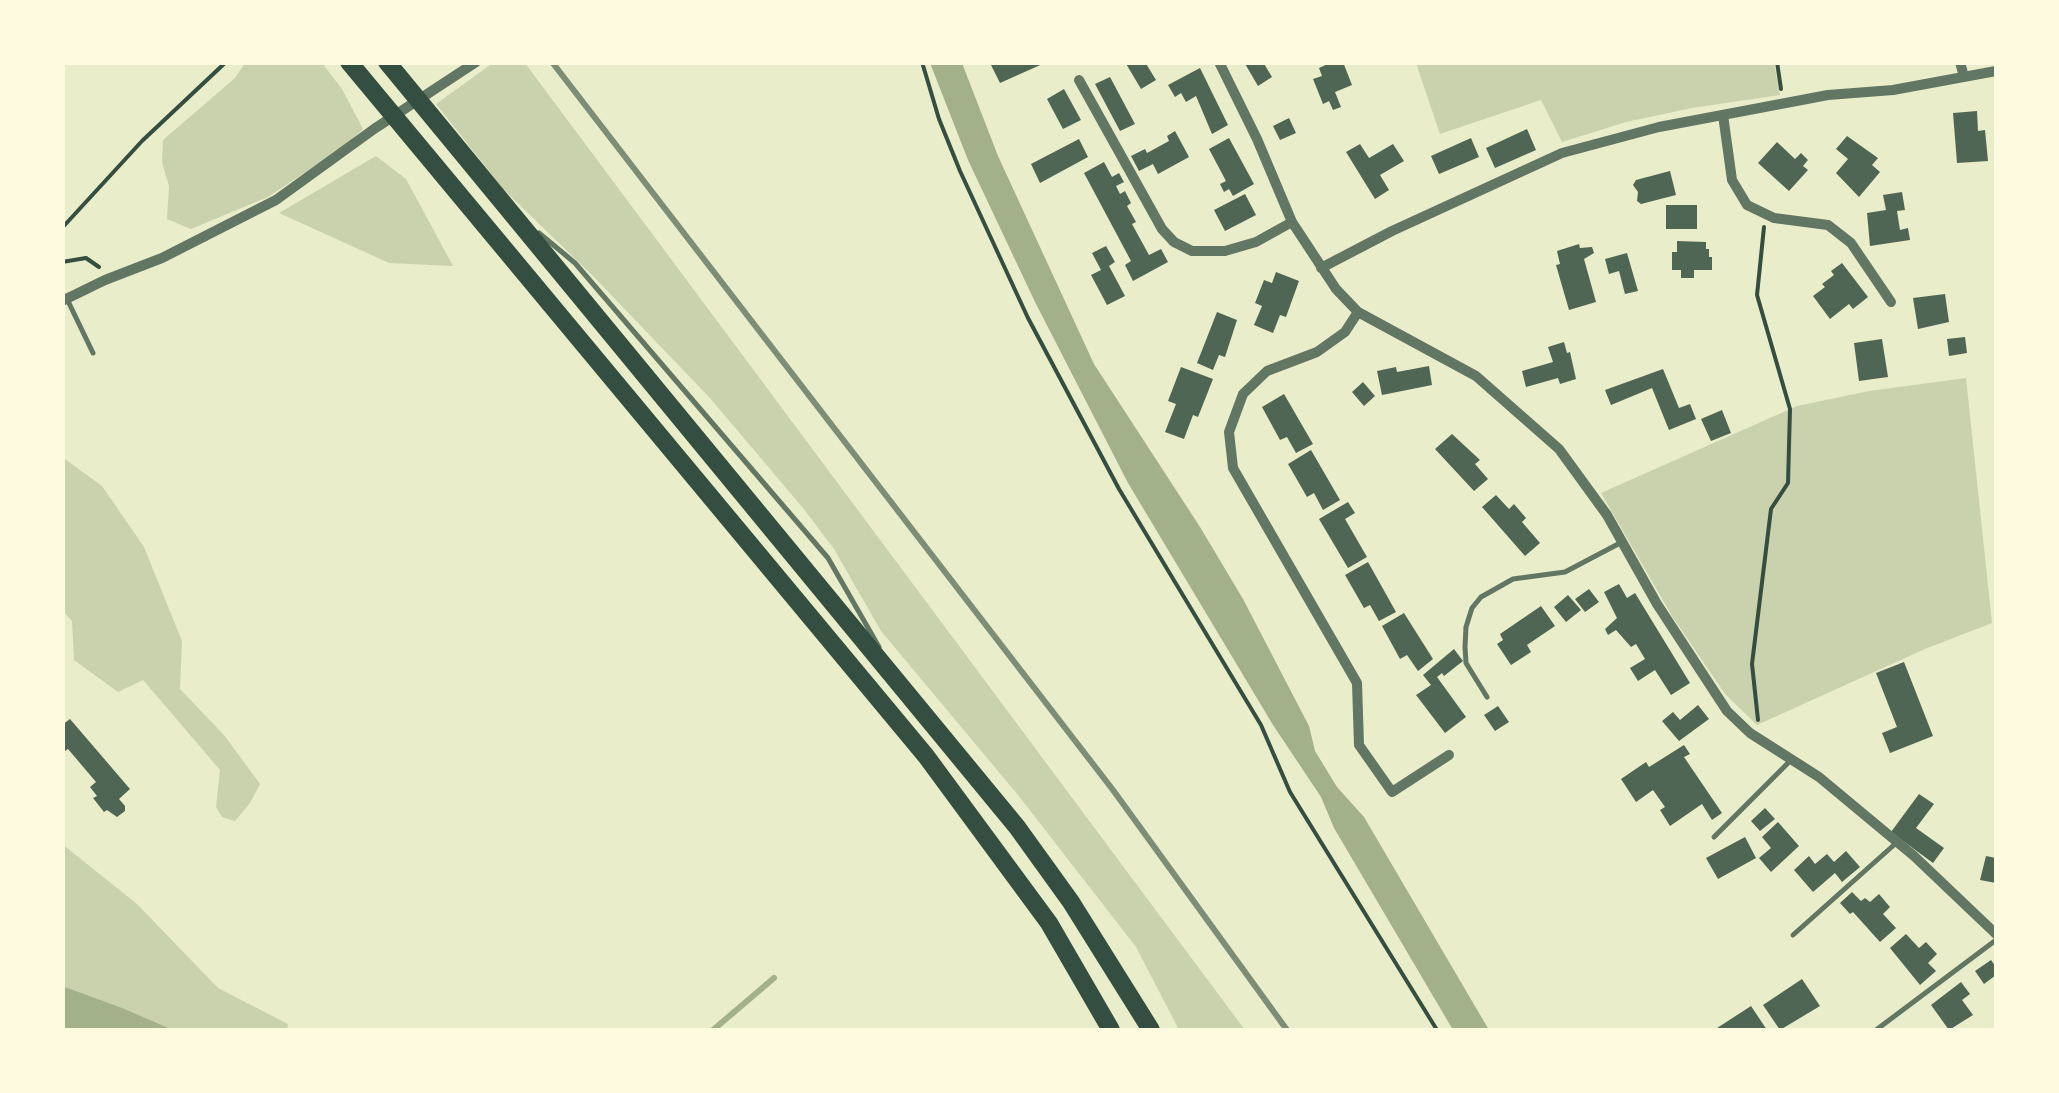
<!DOCTYPE html>
<html>
<head>
<meta charset="utf-8">
<style>
	body { margin:0 }
	#map { position:relative; width:2059px; height:1093px; overflow:hidden; background:#e9edc9; font-family:Figtree,sans-serif }
	canvas { display:block }
	.frame { position:absolute; inset:0; border:65px solid #fefae0; pointer-events:none }
</style>
</head>
<body>
<div id="map">
<canvas width="2059" height="1093"></canvas>
<div class="frame"></div>
</div>
<script>
const ctx = document.querySelector('canvas').getContext('2d');
ctx.lineJoin = 'round';
function paint(path, color) { ctx.fillStyle = color; ctx.fill(path, 'evenodd'); }
const shape = rows => new Path2D(rows.map(r => 'M' + r).join(''));
function strokePath(path, color, width, dash) { ctx.strokeStyle = color; ctx.lineWidth = width; ctx.lineCap = dash ? 'butt' : 'round'; ctx.setLineDash(dash || []); ctx.stroke(path); }
const green = shape([
	[245,63,322,63,342,89,363,129,345,146,268,197,191,229,167,219,169,186,162,162,163,140,235,78],
	[493,63,525,63,1245,1030,1179,1030,1136,947,1018,795,881,631,834,549,803,508,709,397,593,276,504,190,436,104],
	[1416,63,1774,63,1780,95,1692,108,1626,122,1562,142,1541,100,1440,134],
	[376,156,406,179,453,266,389,263,279,213],
	[1966,378,1992,623,1925,649,1757,725,1725,694,1672,616,1601,493,1797,406,1869,391],
	[62,457,102,486,144,547,182,641,180,689,224,735,260,784,250,803,235,821,222,817,216,807,220,770,143,680,118,692,74,660,72,621,63,611],
	[62,844,137,904,218,988,288,1024,287,1030,95,1030,63,1019]
]);
const water = shape([
	[930,63,962,63,998,156,1094,364,1200,527,1243,599,1309,726,1315,751,1337,787,1364,817,1489,1030,1453,1030,1334,828,1321,797,1273,725,1128,483,1035,302,968,160],
	[62,986,122,1008,173,1030,63,1030]
]);
const stream = shape([
	[713,1030,774,978]
]);
const building = shape([
	[996,62,1047,62,1000,83,991,65],
	[1125,62,1145,62,1156,80,1141,89],
	[1244,62,1263,62,1272,77,1258,86],
	[1332,62,1343,62,1352,85,1335,92,1341,107,1333,110,1329,101,1323,104,1313,79,1322,76,1319,68],
	[1200,68,1228,125,1212,134,1196,96,1186,102,1181,93,1175,97,1168,85],
	[1110,77,1135,124,1120,131,1095,84],
	[1064,89,1081,120,1063,129,1047,99],
	[1977,111,1978,131,1985,130,1988,161,1957,163,1953,113],
	[1289,118,1296,133,1280,140,1273,126],
	[1527,129,1536,150,1495,168,1486,148],
	[1175,131,1189,157,1158,174,1153,164,1139,171,1131,156,1145,149,1147,153,1169,141,1167,136],
	[1847,136,1878,158,1872,165,1880,172,1859,197,1836,173,1848,159,1836,149],
	[1229,138,1254,184,1233,196,1229,189,1224,192,1220,184,1226,181,1209,149],
	[1471,138,1479,157,1439,174,1431,156],
	[1079,139,1088,157,1040,183,1031,164],
	[1777,142,1795,159,1801,153,1808,160,1803,166,1808,170,1789,191,1758,163],
	[1360,144,1369,158,1393,144,1404,161,1380,175,1389,190,1375,199,1346,152],
	[1104,162,1112,177,1119,173,1124,182,1116,186,1120,194,1125,191,1131,203,1127,206,1136,222,1132,224,1149,255,1161,249,1168,262,1133,281,1125,265,1131,261,1084,173],
	[1670,171,1676,195,1641,204,1637,201,1638,192,1633,185,1636,180],
	[1902,192,1905,210,1897,211,1900,230,1908,228,1910,240,1870,246,1867,213,1886,210,1883,195],
	[1245,194,1256,215,1225,231,1214,210],
	[1666,205,1697,205,1697,229,1666,229],
	[1677,241,1706,242,1706,249,1709,249,1709,257,1712,257,1712,270,1694,270,1694,278,1681,278,1681,270,1672,270,1672,252,1677,252],
	[1579,244,1580,248,1592,247,1594,253,1584,259,1596,302,1569,310,1556,265,1560,264,1557,251],
	[1106,246,1115,262,1109,266,1125,296,1107,305,1091,275,1101,270,1092,253],
	[1627,253,1638,291,1625,294,1619,271,1609,274,1605,259],
	[1842,263,1868,297,1853,309,1849,304,1830,319,1813,296,1825,287,1822,284,1834,275,1831,271],
	[1276,272,1299,281,1286,317,1280,315,1273,333,1254,325,1262,306,1255,303,1264,280,1272,283],
	[1945,294,1949,322,1918,329,1913,298],
	[1217,312,1237,320,1225,357,1219,355,1213,370,1197,363],
	[1965,337,1967,353,1949,356,1947,339],
	[1882,339,1888,377,1859,381,1854,343],
	[1564,342,1567,353,1570,352,1576,379,1560,384,1558,378,1526,387,1522,371,1553,362,1548,347],
	[1429,366,1432,385,1382,395,1377,371,1396,367,1397,372],
	[1181,367,1213,379,1198,417,1193,415,1184,439,1165,432,1176,404,1168,401],
	[1663,369,1679,408,1690,404,1696,419,1669,430,1652,388,1611,405,1605,390],
	[1363,382,1375,396,1364,406,1352,392],
	[1284,394,1313,444,1296,453,1287,437,1280,440,1262,407],
	[1722,410,1731,433,1711,441,1701,419],
	[1452,434,1480,460,1475,464,1488,479,1474,491,1435,449],
	[1311,450,1340,500,1323,510,1314,493,1307,497,1288,464],
	[1496,495,1509,509,1514,504,1526,518,1522,522,1540,543,1525,556,1482,507],
	[1348,502,1355,513,1345,519,1367,557,1348,568,1319,519],
	[1368,562,1396,612,1379,621,1370,605,1364,608,1345,575],
	[1619,584,1627,598,1635,593,1690,683,1671,695,1655,670,1638,681,1630,668,1645,659,1636,644,1631,647,1616,630,1608,635,1605,629,1617,618,1604,592],
	[1589,589,1599,602,1585,612,1575,599],
	[1568,595,1581,610,1566,622,1554,607],
	[1541,606,1555,626,1527,645,1531,652,1511,665,1497,644,1503,640,1500,634],
	[1404,613,1433,659,1418,671,1407,655,1400,659,1382,626],
	[1454,649,1463,661,1444,676,1442,673,1437,677,1466,717,1445,733,1416,695,1431,685,1423,675],
	[1904,662,1933,736,1890,753,1882,733,1897,727,1876,673],
	[1698,705,1709,719,1679,741,1662,721,1673,712,1680,720],
	[1498,706,1509,722,1495,731,1484,715],
	[70,719,130,789,119,799,125,806,125,811,117,817,107,810,104,812,93,798,97,796,90,787,96,782,68,749,62,753,62,725],
	[1684,745,1690,754,1684,757,1722,813,1712,820,1702,804,1670,826,1660,810,1665,807,1653,790,1636,802,1621,779,1646,762,1649,767],
	[1919,794,1934,804,1916,828,1944,848,1933,863,1891,832],
	[1765,808,1775,819,1760,831,1751,821],
	[1778,822,1799,846,1771,872,1759,858,1771,848,1762,837],
	[1745,837,1756,858,1718,879,1706,858],
	[1846,851,1860,867,1842,882,1835,873,1813,892,1794,870,1809,856,1815,864,1827,854,1834,862],
	[1986,856,1996,858,1996,883,1980,880],
	[1852,892,1861,901,1865,898,1870,902,1879,894,1890,907,1883,914,1896,928,1880,942,1853,912,1850,914,1840,903],
	[1906,934,1919,948,1926,942,1937,954,1928,963,1936,971,1920,985,1890,948],
	[1991,960,1996,967,1996,975,1984,984,1975,971],
	[1802,979,1820,1006,1780,1030,1763,1005],
	[1961,982,1970,994,1962,1000,1973,1015,1949,1030,1931,1005],
	[1751,1006,1767,1030,1714,1030]
]);
const path = shape([
	[922,62,939,119,960,171,1028,318,1119,489,1261,725,1290,792,1437,1030],
	[1777,62,1781,89],
	[62,228,142,141,226,62],
	[62,262,86,258,99,267],
	[1758,720,1752,664,1771,509,1788,483,1790,409,1757,295,1764,227]
]);
const service = shape([
	[539,233,575,263,828,558,879,647],
	[67,299,93,353],
	[1487,697,1466,663,1465,647,1466,627,1472,608,1481,597,1513,579,1565,572,1622,542],
	[1714,837,1790,761],
	[1793,935,1895,844],
	[1876,1030,1996,940]
]);
const minor = shape([
	[1219,62,1257,139,1292,222,1336,289,1358,312,1476,376,1559,449,1607,515,1657,604,1727,711,1750,733,1819,777,1914,856,1996,934],
	[1960,62,1964,77],
	[1079,80,1162,229,1174,242,1192,251,1225,251,1256,242,1292,222],
	[1723,115,1732,180,1747,205,1774,218,1828,225,1851,243,1891,302],
	[1321,268,1392,231,1562,153,1659,127,1828,95,1893,90,1996,71],
	[62,301,105,280,162,258,276,200,374,129,476,62],
	[1358,312,1345,332,1317,352,1267,371,1243,394,1229,432,1233,468,1357,683,1359,745,1392,792,1449,755]
]);
const trunk = shape([
	[349,62,926,756,1049,923,1111,1030],
	[387,62,1017,827,1071,902,1151,1030]
]);
const rail = shape([
	[552,62,1113,790,1287,1030]
]);
paint(green, '#cad2ad');
paint(water, '#a3b18a');
strokePath(stream, '#a3b18a', 6);
paint(building, '#4f6655');
strokePath(path, '#344e41', 4);
strokePath(service, '#617663', 5);
strokePath(minor, '#617663', 10);
strokePath(trunk, '#344e41', 18);
strokePath(rail, '#7c8e77', 6);
</script>
</body>
</html>
